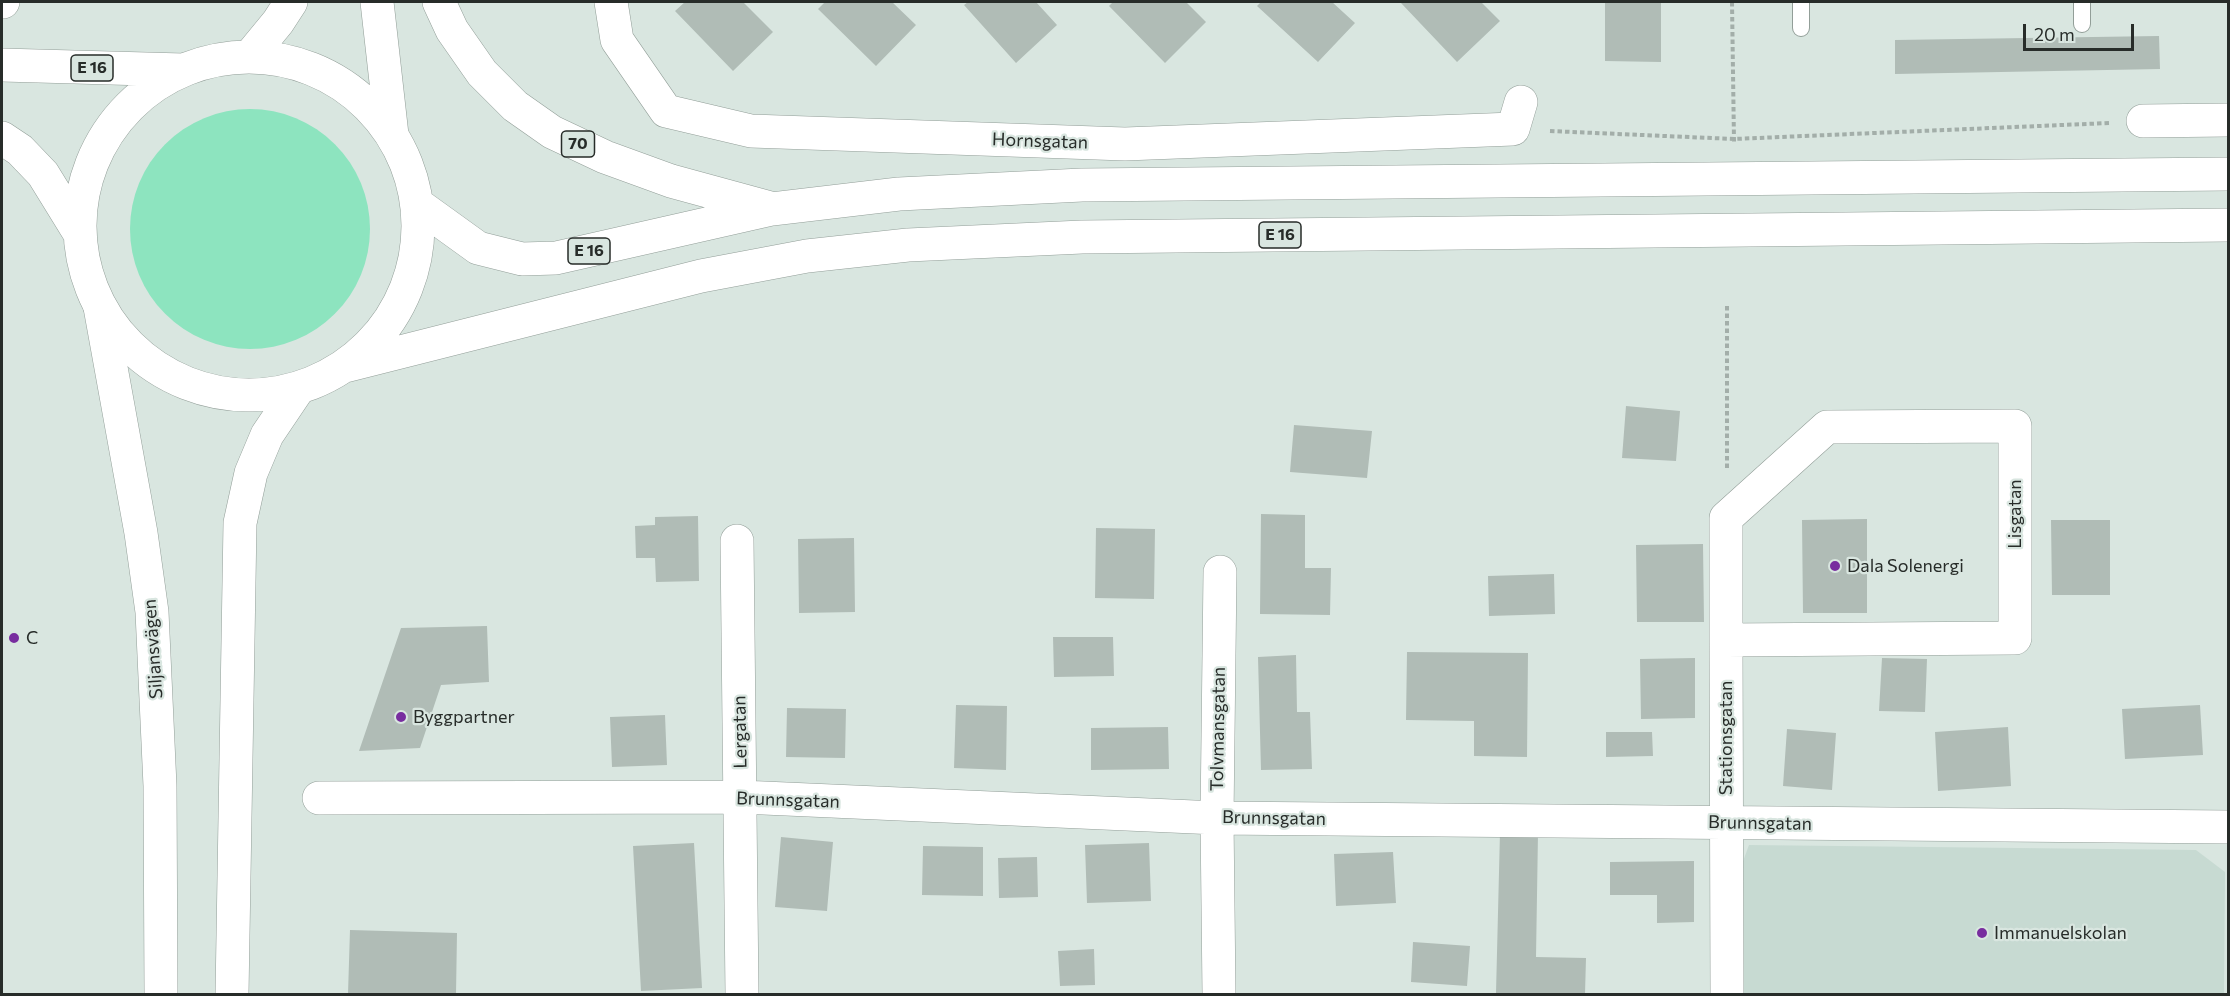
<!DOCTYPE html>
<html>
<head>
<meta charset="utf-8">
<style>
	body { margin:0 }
	#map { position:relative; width:2230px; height:996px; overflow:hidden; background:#d9e6e0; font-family:Commissioner,sans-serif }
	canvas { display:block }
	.frame { position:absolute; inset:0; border:3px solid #272c29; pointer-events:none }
	.scale { position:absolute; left:2023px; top:24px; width:111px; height:27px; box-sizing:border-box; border:3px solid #272c29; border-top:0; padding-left:8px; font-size:18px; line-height:21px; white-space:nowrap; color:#272c29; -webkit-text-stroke:4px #d9e6e0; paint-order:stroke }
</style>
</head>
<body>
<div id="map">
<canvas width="2230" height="996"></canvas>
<div class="frame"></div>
<div class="scale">20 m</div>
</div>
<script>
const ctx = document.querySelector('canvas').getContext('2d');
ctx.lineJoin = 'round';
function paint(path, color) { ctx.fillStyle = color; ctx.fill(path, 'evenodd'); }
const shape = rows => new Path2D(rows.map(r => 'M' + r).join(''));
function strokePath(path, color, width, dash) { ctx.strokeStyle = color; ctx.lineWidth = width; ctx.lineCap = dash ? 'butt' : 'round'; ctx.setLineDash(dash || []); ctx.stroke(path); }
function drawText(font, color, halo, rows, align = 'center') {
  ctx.font = font + ' Commissioner,sans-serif'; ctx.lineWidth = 4.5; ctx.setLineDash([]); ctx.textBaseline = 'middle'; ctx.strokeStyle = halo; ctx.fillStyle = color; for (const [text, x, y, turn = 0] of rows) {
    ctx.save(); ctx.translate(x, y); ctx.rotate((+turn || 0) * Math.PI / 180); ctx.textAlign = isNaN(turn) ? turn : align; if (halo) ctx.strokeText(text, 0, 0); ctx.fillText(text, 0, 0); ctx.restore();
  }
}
const built = shape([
	[1749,845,2196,850,2225,872,2224,994,1741,994,1739,872]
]);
const green = shape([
	'130 229a120 120 0 1 1 240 0a120 120 0 1 1-240 0Z'
]);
const building = shape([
	[685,2,743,2,773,32,733,71,675,11],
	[825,2,892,2,916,25,876,66,818,9],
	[968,2,1036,2,1057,25,1016,63,964,5],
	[1113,2,1186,2,1206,22,1165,63,1109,6],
	[1261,2,1332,2,1355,23,1318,62,1257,6],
	[1403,2,1481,2,1500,21,1457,62,1401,3],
	[1605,2,1661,2,1661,62,1605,61],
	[2159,36,2160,69,1895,74,1895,40],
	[1626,406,1680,411,1676,461,1622,458],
	[1294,425,1372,431,1367,478,1290,472],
	[1261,514,1305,515,1305,568,1331,568,1330,615,1260,614],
	[698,516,699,581,656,582,655,558,636,558,635,526,655,525,655,517],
	[1867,519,1867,613,1803,613,1802,520],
	[2051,520,2110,520,2110,595,2052,595],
	[1096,528,1155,529,1154,599,1095,598],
	[854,538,855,612,799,613,798,539],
	[1703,544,1704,622,1637,622,1636,545],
	[1554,574,1555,614,1489,616,1488,576],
	[487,626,489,682,441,685,420,748,359,751,401,628],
	[1053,637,1113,637,1114,676,1054,677],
	[1407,652,1528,653,1527,757,1474,756,1474,721,1406,720],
	[1296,655,1297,712,1310,712,1312,769,1261,770,1258,657],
	[1695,658,1695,718,1641,719,1640,659],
	[1882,658,1927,659,1925,712,1879,711],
	[956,705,1007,706,1006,770,954,768],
	[2200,705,2203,755,2125,759,2122,709],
	[787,708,846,709,845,758,786,757],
	[665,715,667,765,612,767,610,717],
	[1168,727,1169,769,1091,770,1091,728],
	[2008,727,2011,786,1938,791,1935,732],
	[1787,729,1836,733,1832,790,1783,786],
	[1606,732,1652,732,1653,756,1606,757],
	[1500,832,1538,833,1536,957,1586,958,1585,994,1496,993],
	[781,837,833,842,827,911,775,907],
	[694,843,702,988,641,991,633,846],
	[1149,843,1151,901,1087,903,1085,845],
	[923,846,983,847,983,896,922,895],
	[1393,852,1396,903,1336,906,1334,854],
	[1037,857,1038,897,999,898,998,858],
	[1694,861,1694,922,1657,923,1657,895,1610,895,1610,862],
	[350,930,457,933,456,994,348,994],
	[1413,942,1470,946,1467,986,1411,982],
	[1094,949,1095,985,1060,986,1058,951]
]);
const path = shape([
	[1732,2,1734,142],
	[1550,131,1734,139,2109,123],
	[1727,468,1727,304]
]);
const lane = shape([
	[2082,2,2082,24],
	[1801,28,1801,2]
]);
const street = shape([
	[611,2,617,40,666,111,751,131,1125,144,1513,129,1521,102],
	[2143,121,2228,120],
	[737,541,742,994],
	[1726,640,2015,638,2015,426,1827,427,1726,518,1726,640,1727,994],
	[319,798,741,797,1217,818,2228,827],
	[1219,994,1217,818,1220,572]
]);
const secondary = shape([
	[100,307,141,533,152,612,160,786,161,994],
	[232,994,240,523,251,473,267,435,298,389]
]);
const highway = shape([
	[2,2,3,2],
	[377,2,392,135],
	[439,2,452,30,482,73,515,106,552,132,605,157,671,181,770,208],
	[250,56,278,22,291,2],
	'80 226a169 169 0 1 1 338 0a169 169 0 1 1-338 0Z',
	[2,65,183,70],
	[2,138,20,150,43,174,80,234],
	[417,204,478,248,522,259,556,258,772,209,899,194,1082,185,2228,174],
	[345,366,701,276,807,256,908,245,1082,237,2228,225]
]);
const markers = [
	[1835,566,6,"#782d9f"],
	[14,638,6,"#782d9f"],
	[401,717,6,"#782d9f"],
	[1982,933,6,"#782d9f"]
];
const shields = [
	[92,68,42],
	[578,144,33],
	[1280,235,42],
	[589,251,42]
];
const shieldNames = [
	["E 16",92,68],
	["70",578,144],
	["E 16",1280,235],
	["E 16",589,251]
];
const streetNames = [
	["Hornsgatan",1040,141,2],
	["Lisgatan",2015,514,-90],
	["Siljansvägen",153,649,-94],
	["Tolvmansgatan",1218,729,-89],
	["Lergatan",740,732,-91],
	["Stationsgatan",1726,738,-90],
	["Brunnsgatan",788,800,2],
	["Brunnsgatan",1274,818,1],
	["Brunnsgatan",1760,823,1]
];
const poiNames = [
	["Dala Solenergi",1847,566],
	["C",26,638],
	["Byggpartner",413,717],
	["Immanuelskolan",1994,933]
];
paint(built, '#c7dad2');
paint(green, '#8de4bf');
paint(building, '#b0bcb6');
strokePath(lane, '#929e98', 18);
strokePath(street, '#929e98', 34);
strokePath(secondary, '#929e98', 34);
strokePath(highway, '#929e98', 34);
strokePath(path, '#a3aea9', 4, [4.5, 3]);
strokePath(lane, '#fff', 16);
strokePath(street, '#fff', 33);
strokePath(secondary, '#fff', 33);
strokePath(highway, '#fff', 33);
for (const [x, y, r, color] of markers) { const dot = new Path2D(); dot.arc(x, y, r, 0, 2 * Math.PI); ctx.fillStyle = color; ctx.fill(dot); strokePath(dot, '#d9e6e0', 2); }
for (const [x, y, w] of shields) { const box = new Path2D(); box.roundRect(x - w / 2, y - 13, w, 26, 4.5); ctx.fillStyle = '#d9e6e0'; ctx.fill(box); strokePath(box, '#272c29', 1.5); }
drawText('bold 16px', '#272c29', null, shieldNames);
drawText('18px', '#272c29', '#d9e6e0', streetNames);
drawText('18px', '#272c29', '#d9e6e0', poiNames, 'left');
</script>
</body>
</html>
